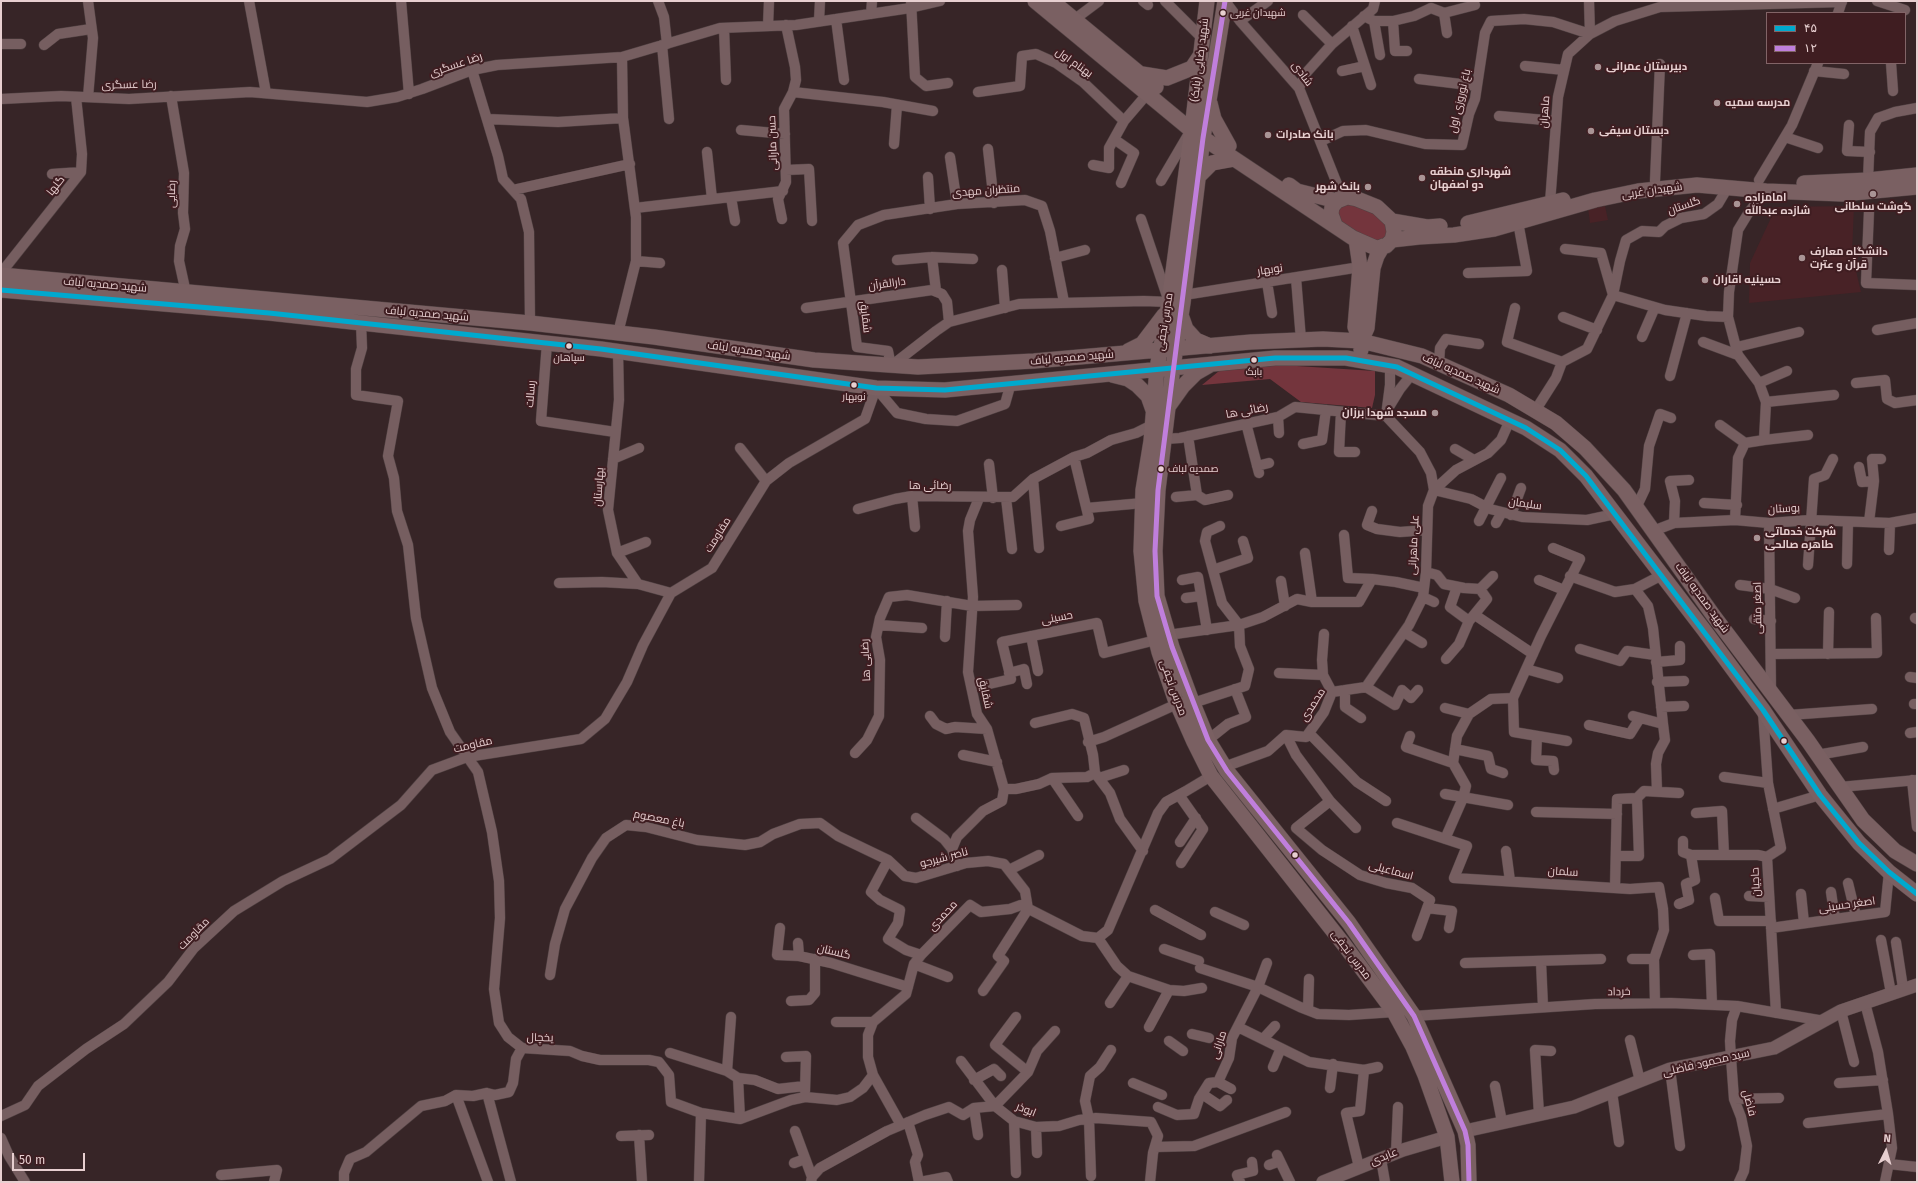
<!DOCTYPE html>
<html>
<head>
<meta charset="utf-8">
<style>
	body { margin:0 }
	#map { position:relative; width:1918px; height:1183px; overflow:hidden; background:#372527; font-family:"Fira Sans",sans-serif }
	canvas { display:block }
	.frame { position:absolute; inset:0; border:2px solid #e7cfd0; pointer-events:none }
	.legend { position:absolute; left:1766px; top:12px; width:140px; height:52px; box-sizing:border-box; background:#3f1d21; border:1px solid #826467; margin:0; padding:5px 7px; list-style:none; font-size:12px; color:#e7cfd0 }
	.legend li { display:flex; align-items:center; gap:8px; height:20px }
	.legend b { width:20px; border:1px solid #826467 }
	.north { position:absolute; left:1866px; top:1131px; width:40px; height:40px; -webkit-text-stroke:3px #3f1d21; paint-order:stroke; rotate:5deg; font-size:11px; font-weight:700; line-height:16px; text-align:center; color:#e7cfd0 }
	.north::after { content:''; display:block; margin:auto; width:14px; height:18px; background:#e7cfd0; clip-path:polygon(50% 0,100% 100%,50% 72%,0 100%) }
	.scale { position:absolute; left:12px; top:1153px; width:73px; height:18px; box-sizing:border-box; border:2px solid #e7cfd0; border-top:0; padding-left:5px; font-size:12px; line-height:14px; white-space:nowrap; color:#e7cfd0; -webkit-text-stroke:3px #3f1d21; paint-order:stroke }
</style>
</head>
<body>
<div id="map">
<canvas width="1918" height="1183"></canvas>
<div class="frame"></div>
<ul class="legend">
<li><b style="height:5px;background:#00a9ce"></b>۴۵</li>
<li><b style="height:5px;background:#c07fdc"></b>۱۲</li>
</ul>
<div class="north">N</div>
<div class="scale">50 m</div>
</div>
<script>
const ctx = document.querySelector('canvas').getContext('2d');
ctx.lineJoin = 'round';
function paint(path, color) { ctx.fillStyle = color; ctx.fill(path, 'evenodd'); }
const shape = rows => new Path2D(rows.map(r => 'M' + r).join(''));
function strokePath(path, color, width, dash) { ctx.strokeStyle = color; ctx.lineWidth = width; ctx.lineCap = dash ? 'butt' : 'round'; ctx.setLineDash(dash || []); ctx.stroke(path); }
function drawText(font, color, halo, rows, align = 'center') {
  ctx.font = font + ' "Fira Sans",Cairo,sans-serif'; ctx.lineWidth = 4; ctx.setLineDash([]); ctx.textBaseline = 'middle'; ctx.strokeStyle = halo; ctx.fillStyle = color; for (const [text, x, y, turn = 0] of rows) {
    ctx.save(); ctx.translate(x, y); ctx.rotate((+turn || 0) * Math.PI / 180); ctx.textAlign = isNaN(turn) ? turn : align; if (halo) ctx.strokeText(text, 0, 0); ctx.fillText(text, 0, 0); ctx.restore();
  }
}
const built = shape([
	[1605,206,1608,220,1590,223,1588,208],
	[1854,206,1852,254,1861,292,1749,303,1750,263,1776,207]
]);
const green = shape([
	[1354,203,1383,219,1389,233,1380,243,1342,225,1338,211,1342,204],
	[1281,365,1375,371,1375,395,1372,408,1301,402,1270,379,1202,385,1219,371]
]);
const minor = shape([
	[88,1,93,38,88,97],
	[249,1,266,93],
	[401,1,409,94],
	[658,1,664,17,667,44],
	[911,1,915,77,926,86,948,83],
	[1143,1,1148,5],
	[1165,1,1202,38],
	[1225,1,1240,21,1299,88,1343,199],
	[1877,1,1905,10],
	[1444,13,1447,33],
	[1838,13,1842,1],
	[871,14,872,1],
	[1303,15,1332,44],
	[1364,16,1374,21,1393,21,1414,16,1431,8,1444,13,1475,5],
	[836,19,844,80],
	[1075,19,1099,1],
	[819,21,820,1],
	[1240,21,1268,1],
	[1374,21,1380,55],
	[1393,21,1395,51,1407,51],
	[768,26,769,1],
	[1352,26,1371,85],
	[724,28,726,80],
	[1,44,21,44],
	[44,45,58,34,91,29],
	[662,45,669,119],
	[1891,63,1893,91],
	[1525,66,1564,70],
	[472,70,498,156,503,179,521,199,529,232,530,323],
	[1342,71,1365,66],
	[1814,71,1844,74],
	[1419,79,1477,86],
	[1299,88,1306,73,1332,44,1373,9,1375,1],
	[793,92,883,102,933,111],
	[978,92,1020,86,1022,56,1036,54,1056,63,1083,82,1124,121],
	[171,96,184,173,183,213,185,229,180,246,179,261,186,293],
	[1,99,61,96,129,99,250,92,367,102,397,97,422,89,472,70,497,65,622,57,720,28,796,25,910,8,940,1],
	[1499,116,1556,121],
	[487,119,558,122,623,118],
	[1849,125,1847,151,1870,152],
	[741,130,785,134],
	[1785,137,1818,148],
	[1114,139,1134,153,1121,183],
	[1321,141,1343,131,1366,130,1425,144,1462,145,1469,114,1475,99,1485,33,1491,21,1524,19,1553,22,1590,34,1589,1],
	[894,144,897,105],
	[988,149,994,203],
	[707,152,712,199],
	[950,157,957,204],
	[1093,165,1109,168,1109,148,1124,121,1148,93],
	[786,170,809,169,812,221],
	[52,174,81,172],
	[928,177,930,209],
	[1759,180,1792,125,1818,63],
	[1868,180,1870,132,1878,118,1895,112,1917,108],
	[1161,181,1188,135],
	[1655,181,1660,64],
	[513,190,630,164],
	[731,197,735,221],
	[1550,203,1558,97,1568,54,1590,34,1615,21,1660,7,1842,2],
	[635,208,783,191],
	[1869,211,1866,283,1917,285],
	[782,219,778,199,786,182,784,109,793,92,796,80,795,67,786,25],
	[1565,249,1601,253,1613,295,1665,310,1706,316,1728,317],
	[932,257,936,291],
	[1055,258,1085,250],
	[897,260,932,257,973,259],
	[636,261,660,263],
	[1002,270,1005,308],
	[1,273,81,172,82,154,76,97],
	[1468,273,1527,271,1518,222],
	[1296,278,1301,340],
	[1267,282,1272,313],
	[1184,295,1360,267],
	[1064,302,1050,231,1042,206,1025,200,957,204,884,215,858,225,843,243,857,347,888,351,891,366,936,331,949,322,1019,304,1144,301,1169,302,1141,219],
	[806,308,932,290,942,294,947,302,949,322],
	[1515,308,1507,342,1562,362],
	[1563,317,1597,330],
	[361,323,362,348,356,369,356,395,398,401,388,456,394,478,397,511,408,545,416,618,432,688,450,732,478,772,492,832,499,881,500,918,494,989,499,1023,508,1037,522,1048],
	[1877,330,1917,323],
	[618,333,636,261,636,217,623,118,622,57],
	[1642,337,1655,307],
	[1703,342,1738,355],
	[547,343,541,421,615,432],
	[1737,347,1799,332],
	[618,351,619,400,608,510,617,553,638,584,671,593],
	[1439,363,1440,348,1446,339,1479,344],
	[1670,376,1687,313],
	[1759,383,1787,371],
	[1856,383,1885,380,1887,399,1895,403,1917,400],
	[876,388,897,413,926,419,957,421,1005,404,1011,383],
	[1766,402,1834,395],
	[1389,407,1400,389,1412,374],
	[1535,411,1556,378,1562,362,1587,349,1613,295,1620,261,1626,240,1642,231,1659,232,1665,226,1681,218,1704,214,1718,204,1728,187],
	[1341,412,1339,452,1355,452],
	[1386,416,1390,385,1390,366],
	[1278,417,1279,433],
	[1246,423,1259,473],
	[1720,425,1745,443],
	[1188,436,1197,495],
	[1164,439,1180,438,1278,417,1295,407,1386,416,1420,452,1431,473,1434,490,1471,499,1490,509,1522,517,1587,520,1615,514],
	[1764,440,1808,435],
	[1303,444,1322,440,1326,410],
	[740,448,766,481],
	[1455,449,1474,460],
	[613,459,639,448],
	[989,464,993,498],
	[1257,466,1269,463],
	[1859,467,1862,482,1874,481],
	[1033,479,1039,548],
	[912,496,915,527],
	[1176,497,1197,495,1205,500,1228,495],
	[1006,498,1012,549],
	[1704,503,1737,505],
	[1087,508,1143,503],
	[1636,508,1645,489,1649,446,1660,414,1671,418],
	[858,509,895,499,912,496,1013,497,1033,479,1074,457,1087,453,1111,440,1136,433,1152,425],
	[1372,511,1367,525,1377,529,1400,532,1427,530],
	[1511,515,1521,488],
	[1735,520,1738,458,1745,443,1764,440,1766,402,1759,383,1738,355,1728,317,1729,292,1738,230,1749,212,1766,191],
	[1479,521,1501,478],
	[1869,522,1874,481,1872,459,1881,459],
	[1496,523,1502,512],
	[1674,523,1675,501,1670,481,1689,480],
	[1769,523,1771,692],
	[1061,526,1089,519,1074,457],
	[1653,531,1674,523,1735,520,1769,523,1810,520,1890,523,1917,518],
	[1344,535,1348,578,1372,579],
	[1553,548,1580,559,1541,636,1513,698,1514,732,1567,741],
	[1889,550,1890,523],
	[617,553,646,542],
	[1305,553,1312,602],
	[1847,564,1848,522],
	[1808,565,1814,479,1825,475,1833,459],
	[1213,570,1248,558,1243,541],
	[1426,572,1437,575,1444,584,1464,588,1480,589,1493,576],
	[1570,576,1615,592,1635,589,1662,575],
	[1182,580,1198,577,1207,630],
	[1539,580,1564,590],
	[1281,581,1285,606],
	[559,583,602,582,638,584],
	[1740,585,1770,589,1795,598],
	[1457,587,1450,607,1469,621],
	[1635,589,1648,606,1653,628,1663,724,1665,740,1658,753,1656,764,1657,791],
	[1423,597,1434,602],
	[1186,598,1201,596],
	[1475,615,1533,654],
	[1915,618,1917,619],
	[1754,619,1771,621],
	[879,625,922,628],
	[1404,632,1422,643],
	[1324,634,1322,660,1323,675,1332,692],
	[1168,635,1239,625,1263,617,1297,599,1312,602,1359,602,1372,579,1396,582,1424,588],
	[1031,636,1038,671],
	[945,637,947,601],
	[1580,649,1620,661,1627,651,1655,655],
	[1771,654,1877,653,1876,618],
	[1828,654,1829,612],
	[1446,659,1459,644,1469,621,1487,599,1480,589],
	[1656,662,1680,660,1680,646],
	[1526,669,1558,678],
	[1009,673,1024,669,1027,684],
	[1279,673,1323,675],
	[1910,677,1917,678],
	[1657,682,1684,681],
	[985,685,1011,679,1002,642,1097,623,1104,653,1156,640],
	[1366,687,1395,705,1402,690,1411,698,1418,690],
	[1345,690,1345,707,1361,718],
	[1193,703,1245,686,1249,669,1240,646,1239,625,1222,603,1205,541,1207,532,1220,526],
	[1914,704,1917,704],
	[1661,707,1684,706],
	[1445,708,1469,714],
	[1763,712,1768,783,1781,848,1767,857,1776,1013],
	[1789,715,1872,709],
	[930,716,936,724,946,729,955,727,987,729],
	[1633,716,1663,724],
	[1589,725,1630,734,1640,718],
	[1309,733,1357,782,1386,801],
	[1910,733,1917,732],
	[1286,735,1296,755,1330,801,1356,828],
	[1410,736,1406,747,1453,763],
	[1537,736,1536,760,1553,761,1554,770],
	[1208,740,1228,724,1246,717,1235,689],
	[1088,742,1104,737,1177,704],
	[1455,749,1488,756,1491,769,1503,773],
	[855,753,867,740,879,716,880,660,876,637,880,618,889,597,907,595,972,606,1017,605],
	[963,755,997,762],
	[1817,755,1863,747],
	[1224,767,1268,751,1286,735,1306,737,1324,712,1332,692,1366,687,1409,625,1423,597,1426,572,1428,506,1434,490,1456,470,1488,453,1501,440,1510,420],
	[1095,773,1110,793,1120,819,1143,851],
	[1724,777,1768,783],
	[1052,778,1078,816],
	[1099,778,1124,770],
	[1912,780,1917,827],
	[1840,787,1917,780],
	[1004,789,1016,789,1039,784,1052,778,1087,777,1095,773,1093,755,1084,718,1072,714,1035,723],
	[1445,794,1508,805],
	[1179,795,1203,829,1181,863],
	[1330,801,1296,828,1322,850,1360,875,1386,883,1412,888,1430,900,1417,936],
	[1773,809,1820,795],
	[1536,812,1617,814],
	[1696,813,1722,811,1724,855],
	[916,818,944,839,952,849],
	[1397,823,1467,846,1454,878,1630,889,1659,887,1663,909,1664,930,1654,959,1655,1003],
	[1445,839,1463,798,1466,786,1453,763,1457,736,1469,714,1491,699,1513,698],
	[1683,841,1683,852,1691,855,1758,855,1767,857],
	[1180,842,1196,818],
	[1506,851,1510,881],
	[1616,856,1639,856,1637,798],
	[888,860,871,892,880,900,900,910,898,923,888,939,906,950,921,955],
	[957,866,952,849,957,837,983,811,1002,801,1004,789,987,729,977,714,968,672,973,597,968,531,970,520,979,498],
	[1009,870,1039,855],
	[1848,883,1856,916],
	[1615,888,1617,799,1637,798,1644,791,1679,793],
	[1831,892,1835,919],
	[1801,894,1804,923],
	[1749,896,1769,897],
	[1715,898,1719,921,1771,921],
	[1679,904,1689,900,1686,884,1695,880,1691,855],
	[1427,908,1452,911,1449,928],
	[1155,910,1201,935],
	[1215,912,1244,925],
	[780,928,777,955,799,956,831,963,908,987],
	[1771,928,1885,912,1889,872],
	[1098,938,1117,966,1128,976,1169,990,1184,991,1202,988],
	[1881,940,1891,993],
	[1896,942,1903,988],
	[798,943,799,956],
	[1164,949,1199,961],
	[1693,955,1710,954,1712,1005],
	[1632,959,1654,959],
	[1541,962,1543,1007],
	[1465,963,1601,959],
	[914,964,948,977],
	[1200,968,1258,987,1300,1007,1318,1014,1349,1015,1394,1012],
	[550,975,555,944,565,909,592,858,606,838,626,825,646,827,697,840,745,845,760,842,773,834,800,824,820,823,838,836,888,860,905,876,916,878,966,863,988,861,1004,864,1025,891,1028,909,998,956,1004,961,983,991],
	[791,1001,809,1000,815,993,815,959],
	[1110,1003,1128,976],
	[1865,1003,1878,1052,1888,1114,1892,1148,1885,1182],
	[1737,1006,1732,1020,1730,1041,1731,1058,1734,1099,1741,1117,1747,1146,1744,1171,1739,1182],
	[1308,1010,1309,979],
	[1841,1011,1854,1062],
	[1414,1016,1595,1004,1671,1003,1737,1006,1824,1021],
	[1016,1017,995,1045,1028,1072],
	[836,1022,873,1022],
	[1149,1027,1169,990],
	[1238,1027,1309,1062,1364,1070,1378,1067],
	[1192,1034,1209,1038],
	[1263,1039,1275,1026],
	[1630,1040,1640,1081],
	[1169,1041,1183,1051],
	[670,1053,727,1071,738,1078,740,1119],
	[786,1057,806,1056,805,1091],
	[961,1061,995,1106,1028,1072,1037,1051,1055,1031],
	[1273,1067,1281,1048],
	[1670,1069,1680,1146],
	[727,1071,731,1017],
	[873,1075,901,1125],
	[738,1078,755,1080,778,1089,805,1086],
	[974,1080,994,1069,1001,1076],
	[1218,1082,1231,1089],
	[1133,1083,1162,1095],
	[1839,1083,1883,1080],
	[1495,1086,1502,1122],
	[1330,1088,1333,1064],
	[1612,1092,1619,1142],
	[487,1093,511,1182],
	[1202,1094,1220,1106,1227,1100],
	[456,1095,488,1182],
	[1734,1099,1779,1098],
	[1158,1107,1177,1115,1194,1114,1199,1099,1209,1083,1218,1082,1229,1058,1232,1038,1258,987,1267,963],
	[974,1108,978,1135],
	[1539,1114,1535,1050,1551,1051],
	[1,1116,25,1105,38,1086,86,1049,124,1024,168,982,194,948,234,911,283,881,330,859,401,805,432,770,467,757,581,739,605,719,627,682,643,645,671,593,712,568,766,481,789,463,865,419,876,388],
	[1014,1121,1016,1173],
	[908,1122,918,1155,915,1162,919,1182],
	[1808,1123,1888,1114],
	[1036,1127,1037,1153],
	[795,1131,812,1177],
	[639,1135,642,1182],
	[621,1136,649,1135],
	[1,1138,9,1156,25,1182],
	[1155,1147,1194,1146,1286,1112],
	[1396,1153,1398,1107],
	[1277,1155,1290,1182],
	[1381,1159,1385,1182],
	[794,1163,805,1159],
	[1889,1164,1917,1167],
	[1269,1165,1280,1161],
	[1359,1167,1346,1113,1360,1111,1364,1070],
	[221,1175,277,1170,274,1182],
	[1091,1176,1089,1119,1085,1101,1090,1076,1100,1067,1111,1050],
	[344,1182,344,1173,350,1159,366,1152,421,1106,445,1101,456,1095,473,1096,487,1093,495,1095,509,1092,513,1083,516,1059,522,1048,570,1051,582,1056,600,1060,649,1060,659,1062,669,1075,671,1102,701,1113,740,1119,791,1100,805,1097,837,1100,850,1097,863,1088,873,1075,868,1057,868,1035,873,1022,906,994,914,964,921,955,970,905,981,912,1010,909,1021,905,1082,936,1098,938,1108,930,1158,813,1166,802,1186,791,1211,776],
	[699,1182,701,1113],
	[811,1182,812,1177,820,1168,887,1131,925,1115,949,1107,963,1115,974,1108,995,1106,1014,1121,1036,1127,1059,1126,1079,1120,1096,1118,1151,1122,1158,1136,1153,1153,1150,1182],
	[920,1182,946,1177,948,1182],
	[1240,1182,1237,1175,1253,1171,1252,1162]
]);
const tertiary = shape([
	[1465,1131,1574,1107,1670,1069,1774,1048,1841,1011,1917,985],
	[1323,1182,1403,1150,1447,1137]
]);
const secondary = shape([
	[1035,1,1191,130,1353,238,1376,248,1386,246,1392,240,1394,232,1392,221,1377,207,1357,199,1347,197,1337,201,1332,207,1331,214,1335,225],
	[1052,1,1156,87],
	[1207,1,1193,120,1169,302,1157,368,1151,441,1143,490,1141,551,1146,601,1159,652,1175,699,1194,742,1211,776,1345,946,1394,1012,1413,1047,1425,1075,1447,1137,1452,1182],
	[1225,1,1203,138,1183,303,1173,367,1158,490,1155,551,1157,596,1172,647,1190,696,1208,740,1227,771,1349,923,1414,1016,1465,1131,1468,1145,1469,1182],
	[1142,74,1167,78,1192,68,1200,56],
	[1210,103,1214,119,1229,146],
	[1198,177,1212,163,1234,159],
	[1804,183,1868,180,1917,175],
	[1289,185,1297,191,1337,201],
	[1392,221,1427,227,1440,226],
	[1468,223,1563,200],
	[1356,239,1360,267,1355,327,1361,341],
	[1392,240,1419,237,1454,235,1494,229,1595,200,1638,191,1697,185,1766,191,1842,194,1917,187],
	[1,275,530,323,654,337,814,360,918,367,1034,361,1251,342,1323,339,1361,341,1422,356,1509,395,1556,423,1585,448,1624,490,1713,615,1808,741,1863,820,1895,851,1917,864],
	[1,290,269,313,601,349,876,388,945,390,1275,358,1346,358,1397,367,1526,428,1560,450,1586,476,1704,630,1763,710,1820,795,1859,843,1889,872,1917,894],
	[1181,315,1186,329,1196,340,1210,346],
	[1361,350,1361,341,1367,328,1373,268,1377,256,1383,246],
	[1128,351,1142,344,1164,315],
	[1112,375,1128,379,1137,385,1148,396,1153,410],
	[1168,407,1183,386,1196,373,1210,365]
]);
const bus1 = shape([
	[1,290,269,313,601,349,876,388,945,390,1275,358,1346,358,1397,367,1526,428,1560,450,1586,476,1763,710,1820,795,1859,843,1889,872,1917,894]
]);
const bus2 = shape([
	[1225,1,1203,138,1158,490,1155,551,1157,596,1172,647,1208,740,1227,771,1349,923,1414,1016,1465,1131,1468,1145,1469,1182]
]);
const markers = [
	[1223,13,3.5,"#e7cfd0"],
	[1598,67,4,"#a99495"],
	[1717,103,4,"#a99495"],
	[1591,131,4,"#a99495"],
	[1268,135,4,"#a99495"],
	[1422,178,4,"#a99495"],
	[1368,187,4,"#a99495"],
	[1873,194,4,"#a99495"],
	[1737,204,4,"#a99495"],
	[1802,258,4,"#a99495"],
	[1705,280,4,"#a99495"],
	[569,346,3.5,"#e7cfd0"],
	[1254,360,3.5,"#e7cfd0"],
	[854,385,3.5,"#e7cfd0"],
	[1435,413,4,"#a99495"],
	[1161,469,3.5,"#e7cfd0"],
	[1757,538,4,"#a99495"],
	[1784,741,3.5,"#e7cfd0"],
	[1295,855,3.5,"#e7cfd0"]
];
const busNames = [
	["شهیدان غربی",1230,13,"left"],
	["سپاهان",569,358],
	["بابک",1254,372],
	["نوبهار",854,397],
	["صمدیه لباف",1168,469,"left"]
];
const streetNames = [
	["شهید رضایی (بابک)",1200,60,-83],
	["بهنام اول",1074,63,35],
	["رضا عسگری",456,65,-19],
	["شادی",1302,74,54],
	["رضا عسگری",129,85,-1],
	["باغ نوروزی اول",1460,101,-77],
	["ماهران",1545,112,-85],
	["حسن مارانی",773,143,-92],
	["گلها",56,186,-52],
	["منتظران مهدی",986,191,-4],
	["شهیدان غربی",1652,191,-8],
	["رضایی",172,194,-89],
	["گلستان",1684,206,-19],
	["نوبهار",1270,270,-9],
	["دارالقرآن",887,284,-8],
	["شهید صمدیه لباف",105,285,5],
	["شهید صمدیه لباف",427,314,5],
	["شقایق",865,317,83],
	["مدرس نجفی",1165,322,-81],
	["شهید صمدیه لباف",749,351,8],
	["شهید صمدیه لباف",1072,358,-5],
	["شهید صمدیه لباف",1461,374,24],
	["رسالت",531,394,-86],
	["رضائی ها",1247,411,-11],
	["رضائی ها",930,486],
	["بهارستان",599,487,-86],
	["سلیمان",1525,504,8],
	["بوستان",1784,509,-3],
	["مقاومت",718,535,-58],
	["علی ماهرانی",1414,545,-87],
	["شهید صمدیه لباف",1702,598,54],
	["اصغر متقی",1758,608,-91],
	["حسینی",1057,618,-11],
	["رضایی ها",866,660,-93],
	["مدرس نجفی",1173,688,70],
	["شقایق",985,693,77],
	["محمدی",1313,705,-58],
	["مقاومت",473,745,-13],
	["باغ معصوم",659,819,11],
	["ناصر شیرجو",944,858,-15],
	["اسماعیلی",1391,871,15],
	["سلمان",1563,872,3],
	["حاجیان",1756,882,-93],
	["اصغر حسینی",1847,905,-8],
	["محمدی",943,916,-47],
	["مقاومت",194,934,-46],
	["گلستان",834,952,14],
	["مدرس نجفی",1351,955,53],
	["خرداد",1619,992,-1],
	["یخچال",540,1038,1],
	["مارانی",1219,1045,-72],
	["سید محمود فاضلی",1706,1063,-13],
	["فاضل",1749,1103,75],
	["ابوذر",1026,1110,22],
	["عابدی",1384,1157,-22]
];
const poiNames = [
	["دبیرستان عمرانی",1606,67],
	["مدرسه سمیه",1725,103],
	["دبستان سیفی",1599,131],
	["بانک صادرات",1276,135],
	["شهرداری منطقه",1430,172],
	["دو اصفهان",1430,185],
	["بانک شهر",1360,187,"right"],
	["امامزاده",1745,198],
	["شازده عبدالله",1745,211],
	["گوشت سلطانی",1873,207,"center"],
	["دانشگاه معارف",1810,252],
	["قرآن و عترت",1810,265],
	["حسینیه اقاران",1713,280],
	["مسجد شهدا برزان",1427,413,"right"],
	["شرکت خدماتی",1765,532],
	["طاهره صالحی",1765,545]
];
paint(built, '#482226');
paint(green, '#74353d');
strokePath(minor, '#514243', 11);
strokePath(tertiary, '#514243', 14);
strokePath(secondary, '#514243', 16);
strokePath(minor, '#765e60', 10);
strokePath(tertiary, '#765e60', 13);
strokePath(secondary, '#7a6062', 15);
strokePath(bus1, '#00a9ce', 5);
strokePath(bus2, '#c07fdc', 5);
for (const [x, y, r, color] of markers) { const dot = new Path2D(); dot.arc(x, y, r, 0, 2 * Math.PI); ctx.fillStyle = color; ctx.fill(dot); strokePath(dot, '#3f1d21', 1.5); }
drawText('10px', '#e7cfd0', '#3f1d21', busNames);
drawText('11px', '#e7cfd0', '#3f1d21', streetNames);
drawText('bold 11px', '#e7cfd0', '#3f1d21', poiNames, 'left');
</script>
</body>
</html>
